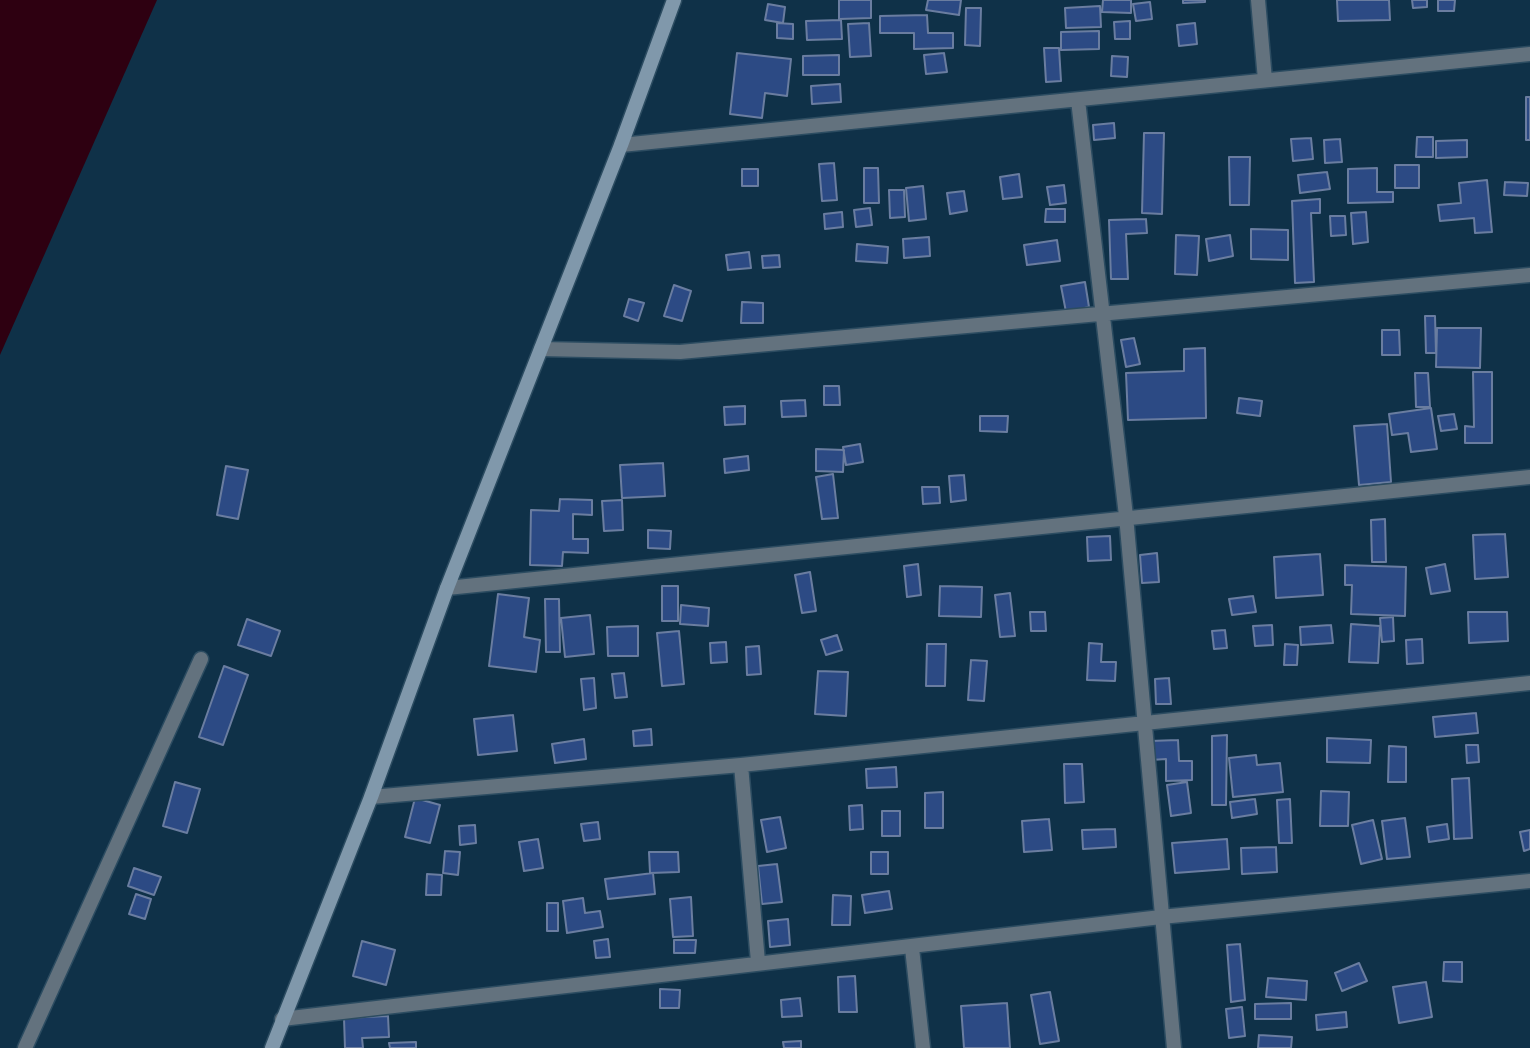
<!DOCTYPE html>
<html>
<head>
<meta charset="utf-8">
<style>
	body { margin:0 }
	canvas { display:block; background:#0f3148 }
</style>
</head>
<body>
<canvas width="1530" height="1048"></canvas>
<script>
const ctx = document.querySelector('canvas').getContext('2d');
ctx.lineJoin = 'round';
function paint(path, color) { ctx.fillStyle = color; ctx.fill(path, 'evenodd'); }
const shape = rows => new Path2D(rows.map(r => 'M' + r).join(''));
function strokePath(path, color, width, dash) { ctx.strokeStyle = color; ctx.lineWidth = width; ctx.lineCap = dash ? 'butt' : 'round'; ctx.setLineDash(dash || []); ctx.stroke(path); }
const water = shape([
	[0,0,157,0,0,355]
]);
const building = shape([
	[839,0,871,0,871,18,839,19,839,0],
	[928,0,961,0,959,15,926,10,928,0],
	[1103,0,1131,0,1131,13,1102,12,1103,0],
	[1183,0,1205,0,1205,2,1183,3,1183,0],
	[1337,0,1389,0,1390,20,1338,21,1337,0],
	[1412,0,1427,0,1427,7,1413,8,1412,0],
	[1438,0,1455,0,1454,11,1438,11,1438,0],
	[1150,2,1152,19,1136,21,1133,4,1150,2],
	[768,4,785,7,783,23,765,20,768,4],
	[1100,6,1101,27,1066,28,1065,8,1100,6],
	[966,8,981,8,980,46,965,45,966,8],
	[927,15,928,33,953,33,953,48,914,49,914,33,880,33,880,16,927,15],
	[841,20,842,39,807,40,806,21,841,20],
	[1130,21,1130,39,1115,39,1114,22,1130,21],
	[777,23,793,24,793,39,777,38,777,23],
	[869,23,871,56,850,57,848,24,869,23],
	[1195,23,1197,44,1179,46,1177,25,1195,23],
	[1099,31,1099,49,1061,50,1061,32,1099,31],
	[1044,48,1059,48,1061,81,1046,82,1044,48],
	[737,53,791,59,787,96,765,93,762,118,730,114,737,53],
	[944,53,947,72,926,74,924,55,944,53],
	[839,55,839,75,803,75,803,56,839,55],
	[1112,56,1128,57,1127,77,1111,76,1112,56],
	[840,84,841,102,812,104,811,86,840,84],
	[1526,97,1530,97,1530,140,1526,140,1526,97],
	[1114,123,1115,138,1094,140,1093,125,1114,123],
	[1144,133,1164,133,1162,214,1142,213,1144,133],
	[1417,137,1433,137,1433,157,1416,157,1417,137],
	[1311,138,1313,159,1293,161,1291,139,1311,138],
	[1340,139,1342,162,1325,163,1324,140,1340,139],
	[1467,140,1467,157,1436,158,1436,141,1467,140],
	[1229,157,1250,157,1249,205,1230,205,1229,157],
	[834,163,837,200,822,201,819,164,834,163],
	[1395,165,1419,165,1419,188,1395,188,1395,165],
	[864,168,878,168,879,203,864,203,864,168],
	[1377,168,1377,192,1393,192,1393,202,1348,203,1348,169,1377,168],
	[742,169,758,169,758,186,742,186,742,169],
	[1327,172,1330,189,1300,193,1298,175,1327,172],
	[1019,174,1022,197,1003,199,1000,177,1019,174],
	[1487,180,1492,232,1475,233,1474,218,1440,221,1438,205,1461,203,1459,183,1487,180],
	[1505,182,1528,183,1527,196,1504,195,1505,182],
	[1064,185,1066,203,1050,205,1047,187,1064,185],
	[923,186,926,219,909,221,906,188,923,186],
	[889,190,904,190,905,217,890,218,889,190],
	[964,191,967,211,950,214,947,193,964,191],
	[1320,199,1320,213,1311,213,1314,282,1295,283,1292,201,1320,199],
	[870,208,872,225,856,227,854,210,870,208],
	[1046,209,1065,209,1065,222,1045,222,1046,209],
	[842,212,843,227,825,229,824,214,842,212],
	[1366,212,1368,242,1353,244,1351,213,1366,212],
	[1330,216,1345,216,1346,235,1331,236,1330,216],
	[1146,219,1147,233,1126,234,1128,279,1111,279,1109,220,1146,219],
	[1251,229,1288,230,1288,260,1251,259,1251,229],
	[1176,235,1199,236,1197,275,1175,274,1176,235],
	[1230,235,1233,256,1209,261,1206,239,1230,235],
	[929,237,930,256,904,258,903,239,929,237],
	[1057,240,1060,261,1027,265,1024,245,1057,240],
	[857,244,888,247,887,263,856,261,857,244],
	[749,252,751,268,728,270,726,255,749,252],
	[779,255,780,267,763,268,762,256,779,255],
	[1085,282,1089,307,1066,312,1061,286,1085,282],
	[674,285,691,291,682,321,664,316,674,285],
	[629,299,644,303,638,321,624,316,629,299],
	[742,302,763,303,763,323,741,323,742,302],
	[1425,316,1435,316,1436,353,1426,353,1425,316],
	[1437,328,1481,328,1480,368,1436,367,1437,328],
	[1382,330,1399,330,1400,355,1382,355,1382,330],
	[1134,338,1140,364,1126,367,1121,340,1134,338],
	[1205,348,1206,418,1128,420,1126,373,1184,371,1184,349,1205,348],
	[1473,372,1492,372,1492,443,1465,443,1465,426,1474,427,1473,372],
	[1415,373,1428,373,1430,407,1416,407,1415,373],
	[824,386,839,386,840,405,824,405,824,386],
	[1239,398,1262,401,1260,416,1237,413,1239,398],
	[805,400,806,416,782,417,781,401,805,400],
	[745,406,745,424,725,425,724,407,745,406],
	[1431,408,1437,449,1411,452,1408,433,1392,435,1389,414,1431,408],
	[1454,414,1457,429,1441,431,1438,416,1454,414],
	[980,416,1008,416,1007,432,980,431,980,416],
	[1387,424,1391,482,1359,485,1354,426,1387,424],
	[860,444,863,462,846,465,843,447,860,444],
	[816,449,844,450,843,472,816,471,816,449],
	[748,456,749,470,725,473,724,459,748,456],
	[663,463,665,496,622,498,620,465,663,463],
	[226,466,248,470,238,519,217,515,226,466],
	[833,474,838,518,822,519,816,477,833,474],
	[964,475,966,500,951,502,949,476,964,475],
	[922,487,939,487,940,503,923,504,922,487],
	[560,499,592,500,592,515,573,514,573,539,588,539,588,553,563,552,562,566,530,565,531,510,559,511,560,499],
	[622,500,623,530,604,531,602,501,622,500],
	[1385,519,1386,562,1372,562,1371,520,1385,519],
	[648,530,671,531,670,549,648,548,648,530],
	[1505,534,1508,577,1475,579,1473,535,1505,534],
	[1110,536,1111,560,1088,561,1087,537,1110,536],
	[1157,553,1159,582,1142,583,1140,555,1157,553],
	[1320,554,1323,595,1276,598,1274,557,1320,554],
	[918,564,921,595,907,597,904,566,918,564],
	[1445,564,1450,591,1431,594,1426,568,1445,564],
	[1345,565,1406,567,1405,616,1351,614,1352,585,1345,585,1345,565],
	[810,572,816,611,802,613,795,575,810,572],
	[662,586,678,586,678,621,662,621,662,586],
	[940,586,982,587,981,617,939,616,940,586],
	[1010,593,1015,636,1000,637,995,595,1010,593],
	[498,594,529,598,524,637,540,640,536,672,489,666,498,594],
	[1253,596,1256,612,1232,615,1229,599,1253,596],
	[545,599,559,599,560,652,546,652,545,599],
	[681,605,709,608,708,626,680,624,681,605],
	[1030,612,1045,612,1046,631,1031,631,1030,612],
	[1468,612,1507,612,1508,641,1469,643,1468,612],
	[590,615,594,654,565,657,561,618,590,615],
	[1393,617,1394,641,1382,642,1380,618,1393,617],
	[247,619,280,631,271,656,238,645,247,619],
	[1351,624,1380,626,1378,663,1349,662,1351,624],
	[1272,625,1273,645,1255,646,1253,626,1272,625],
	[1331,625,1333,643,1301,645,1300,627,1331,625],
	[638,626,638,656,608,656,607,627,638,626],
	[1225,630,1227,648,1214,649,1212,631,1225,630],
	[679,631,684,684,662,686,657,633,679,631],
	[837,635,842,650,826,655,821,640,837,635],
	[1422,639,1423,663,1407,664,1406,640,1422,639],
	[726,642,727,662,711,663,710,643,726,642],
	[1089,643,1102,644,1101,662,1116,662,1115,681,1087,680,1089,643],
	[927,644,946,644,945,686,926,686,927,644],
	[1285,644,1298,645,1297,665,1284,665,1285,644],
	[759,646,761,674,747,675,746,647,759,646],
	[971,660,987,661,984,701,968,700,971,660],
	[224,666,248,675,223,745,199,737,224,666],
	[818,671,848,672,846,716,815,714,818,671],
	[624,673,627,697,615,698,612,674,624,673],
	[594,678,596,708,584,710,581,679,594,678],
	[1169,678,1171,704,1156,704,1155,679,1169,678],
	[1476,713,1478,733,1435,737,1433,717,1476,713],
	[513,715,517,751,478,755,474,719,513,715],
	[651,729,652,745,634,746,633,731,651,729],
	[1227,735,1226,805,1212,805,1212,736,1227,735],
	[1327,738,1371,740,1370,763,1327,762,1327,738],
	[584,739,586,759,555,763,552,744,584,739],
	[1178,740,1179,761,1192,761,1192,780,1166,781,1166,759,1151,760,1150,741,1178,740],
	[1466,745,1478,745,1479,762,1467,763,1466,745],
	[1389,746,1406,747,1406,782,1388,782,1389,746],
	[1256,755,1257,765,1280,763,1283,792,1233,797,1229,758,1256,755],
	[1064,764,1082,764,1084,802,1065,803,1064,764],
	[896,767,897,787,867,788,866,769,896,767],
	[1469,778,1472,838,1454,839,1452,779,1469,778],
	[175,782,200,789,187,833,163,826,175,782],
	[1187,782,1191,813,1171,816,1167,785,1187,782],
	[1321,791,1349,792,1348,826,1320,826,1321,791],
	[943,792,943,828,925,828,925,793,943,792],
	[415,798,440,805,430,843,405,837,415,798],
	[1255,799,1257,814,1232,818,1230,802,1255,799],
	[1290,799,1292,843,1279,843,1277,800,1290,799],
	[862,805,863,829,850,830,849,806,862,805],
	[882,811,900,811,900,836,882,836,882,811],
	[780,817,786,848,767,852,761,820,780,817],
	[1405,818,1410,857,1387,859,1382,821,1405,818],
	[1049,819,1052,850,1024,852,1022,821,1049,819],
	[1373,820,1382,859,1361,864,1352,825,1373,820],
	[598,822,600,839,584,841,581,824,598,822],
	[1447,824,1449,839,1429,842,1427,827,1447,824],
	[475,825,476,843,460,845,459,826,475,825],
	[1115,829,1116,847,1083,849,1082,830,1115,829],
	[1530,830,1530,849,1524,851,1520,832,1530,830],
	[538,839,543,868,524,871,519,842,538,839],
	[1227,839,1229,869,1175,873,1172,843,1227,839],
	[1276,847,1277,872,1242,874,1241,848,1276,847],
	[445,851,460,852,458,875,443,873,445,851],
	[649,852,678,852,679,872,650,873,649,852],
	[871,852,888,852,888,874,871,874,871,852],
	[777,864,782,902,762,904,758,866,777,864],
	[134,868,161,877,154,895,128,886,134,868],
	[653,873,655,894,608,899,605,879,653,873],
	[427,874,442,875,441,895,426,895,427,874],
	[889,891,892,909,865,913,862,895,889,891],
	[136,894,151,899,145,919,129,914,136,894],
	[833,895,851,896,850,925,832,925,833,895],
	[691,897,693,936,673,937,670,899,691,897],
	[583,898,585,913,600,911,603,927,567,933,563,901,583,898],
	[547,903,558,903,558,931,547,931,547,903],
	[788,919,790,945,770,947,768,921,788,919],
	[608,939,610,957,596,958,594,941,608,939],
	[674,940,696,940,695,953,674,953,674,940],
	[362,941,395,950,386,985,353,976,362,941],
	[1240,944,1245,1000,1231,1002,1227,945,1240,944],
	[1444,962,1462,962,1462,982,1443,981,1444,962],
	[1359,963,1367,981,1342,991,1335,973,1359,963],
	[855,976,857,1012,839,1012,838,977,855,976],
	[1268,978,1307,981,1306,1000,1266,997,1268,978],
	[1426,982,1432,1017,1399,1023,1393,987,1426,982],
	[660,989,680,990,679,1008,660,1008,660,989],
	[1050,992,1059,1041,1040,1044,1031,995,1050,992],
	[800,998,802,1016,782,1017,781,1000,800,998],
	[1007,1003,1010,1048,964,1048,961,1006,1007,1003],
	[1291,1003,1291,1019,1255,1019,1255,1004,1291,1003],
	[1242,1007,1245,1036,1229,1038,1226,1009,1242,1007],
	[1346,1012,1347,1027,1317,1030,1316,1015,1346,1012],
	[388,1016,389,1037,362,1038,363,1048,345,1048,344,1018,388,1016],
	[1259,1035,1292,1037,1291,1048,1258,1048,1259,1035],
	[801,1041,801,1048,784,1048,783,1042,801,1041],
	[416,1042,416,1048,390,1048,389,1043,416,1042]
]);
const lane = shape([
	[25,1048,201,659]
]);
const street = shape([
	[1258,0,1265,80],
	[1078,100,1126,516,1174,1048],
	[621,145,1530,54],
	[541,349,680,352,1530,275],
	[447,588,1530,477],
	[741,765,758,962],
	[371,797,741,765,1530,683],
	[912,948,923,1048],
	[282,1019,1161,917,1530,881]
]);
const secondary = shape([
	[272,1048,371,797,447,588,621,145,674,0]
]);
paint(water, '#2e0011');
paint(building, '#2c4a84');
strokePath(building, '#6a7da0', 2);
strokePath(lane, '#2c4c61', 17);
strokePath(street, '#2c4c61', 17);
strokePath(secondary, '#2c4c61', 17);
strokePath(lane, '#63727e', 14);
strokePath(street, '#63727e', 14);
strokePath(secondary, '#8098ab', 14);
</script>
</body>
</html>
